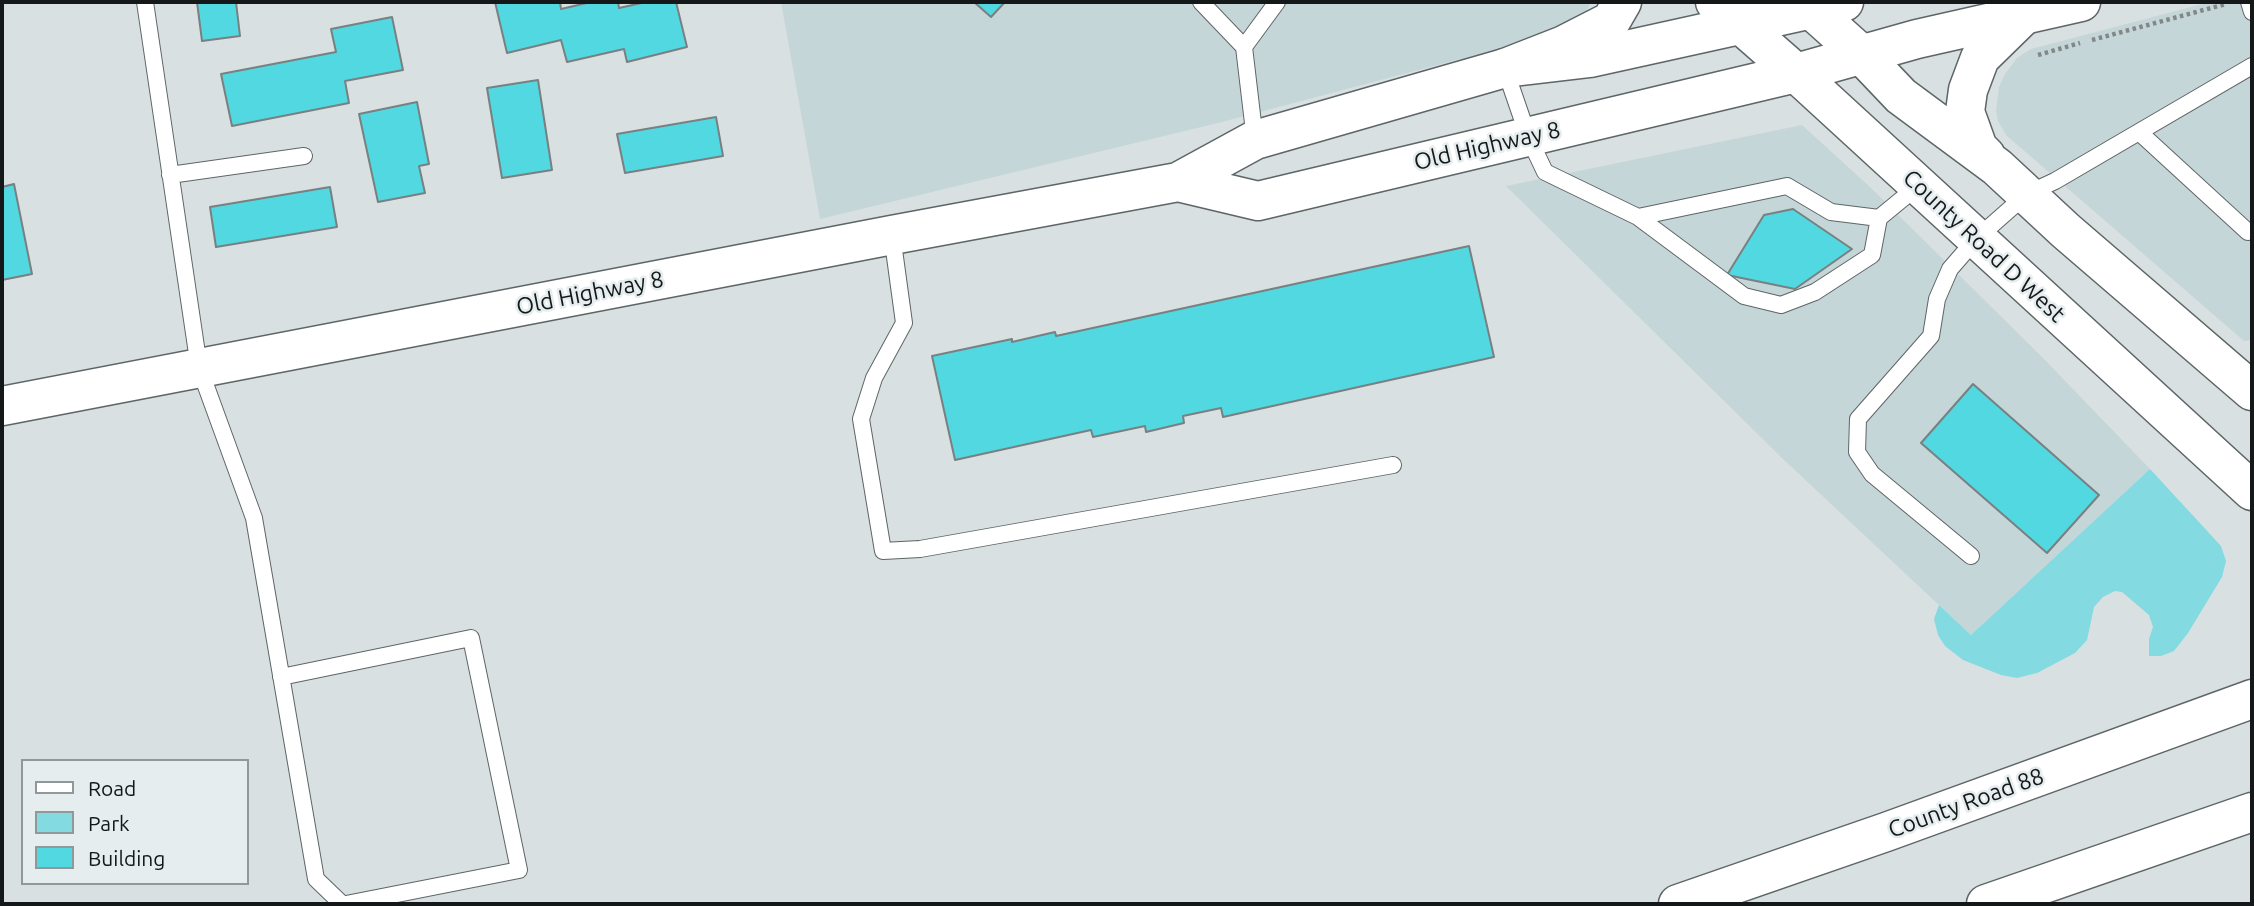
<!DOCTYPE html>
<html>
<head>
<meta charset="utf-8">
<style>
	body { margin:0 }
	#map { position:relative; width:2254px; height:906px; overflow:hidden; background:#d8e0e1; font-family:Ubuntu,sans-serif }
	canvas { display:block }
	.frame { position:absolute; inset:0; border:4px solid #151818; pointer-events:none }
	.legend { position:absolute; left:21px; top:759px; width:228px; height:126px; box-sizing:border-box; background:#e5edee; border:2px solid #929898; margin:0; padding:9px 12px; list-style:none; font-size:21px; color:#151818 }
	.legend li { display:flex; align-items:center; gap:14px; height:35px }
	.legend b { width:35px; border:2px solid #929898 }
</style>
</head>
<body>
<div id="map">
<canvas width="2254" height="906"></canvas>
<div class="frame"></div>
<ul class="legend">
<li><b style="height:9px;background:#fff"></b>Road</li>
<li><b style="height:19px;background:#83dae0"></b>Park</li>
<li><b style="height:19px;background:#52d8e1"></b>Building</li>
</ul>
</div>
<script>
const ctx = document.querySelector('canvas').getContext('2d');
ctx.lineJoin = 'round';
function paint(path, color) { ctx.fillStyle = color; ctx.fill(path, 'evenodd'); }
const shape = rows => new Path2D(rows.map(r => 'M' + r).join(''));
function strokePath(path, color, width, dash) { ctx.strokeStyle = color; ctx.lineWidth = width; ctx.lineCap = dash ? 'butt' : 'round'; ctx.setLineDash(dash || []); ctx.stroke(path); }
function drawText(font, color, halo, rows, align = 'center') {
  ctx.font = font + ' Ubuntu,sans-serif'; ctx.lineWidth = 5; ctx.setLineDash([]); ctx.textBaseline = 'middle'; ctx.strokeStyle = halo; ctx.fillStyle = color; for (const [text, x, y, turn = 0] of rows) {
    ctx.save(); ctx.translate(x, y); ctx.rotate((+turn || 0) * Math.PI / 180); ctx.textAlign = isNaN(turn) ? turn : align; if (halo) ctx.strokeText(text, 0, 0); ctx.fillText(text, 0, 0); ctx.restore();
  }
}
const built = shape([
	[781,2,1591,2,1584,15,1555,34,1218,123,820,219],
	[2210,2,2252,2,2252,340,2244,341,2006,135,1998,121,1996,110,1999,87,2005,74,2017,58,2031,49],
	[1802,125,1870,187,2043,358,2150,469,1971,635,1784,460,1506,186]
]);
const green = shape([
	[2150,469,2221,546,2226,561,2222,577,2188,633,2174,651,2161,656,2149,656,2149,639,2153,627,2149,615,2122,592,2115,591,2103,597,2094,607,2087,640,2075,653,2037,673,2017,678,2001,675,1963,660,1945,646,1938,635,1934,619,1939,605,1971,635]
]);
const building = shape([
	[197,2,236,2,240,36,202,41,197,2],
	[495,2,560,2,561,9,591,2,618,2,619,8,646,2,676,2,687,47,627,62,624,49,567,62,561,40,507,53,495,2],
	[974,2,1005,2,991,17,974,2],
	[392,17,403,70,345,81,349,103,232,126,221,74,336,52,331,29,392,17],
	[538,80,552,170,502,178,487,88,538,80],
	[417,102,429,164,419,166,425,193,378,202,359,114,417,102],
	[716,117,723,156,625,173,617,134,716,117],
	[14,184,32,274,2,280,2,187,14,184],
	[330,187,337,227,216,247,210,207,330,187],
	[1793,209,1852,249,1795,289,1727,275,1764,215,1793,209],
	[1469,246,1494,357,1223,417,1221,408,1183,416,1184,423,1146,432,1145,426,1093,437,1091,430,955,460,932,356,1012,339,1012,342,1055,332,1056,336,1469,246],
	[1973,384,2099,495,2047,553,1921,443,1973,384]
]);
const path = shape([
	[2092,40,2226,4],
	[2038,55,2080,43]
]);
const service = shape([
	[145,2,199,367,254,518,316,879,342,904],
	[1201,2,1244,47,1255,140],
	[2249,2,2252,12],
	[1244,47,1277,2],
	[1505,69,1528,136,1545,172,1638,217,1787,186,1831,212,1879,218,1918,186],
	[2139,132,2248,232],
	[170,175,304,156],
	[1638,217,1744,296,1781,305,1815,292,1872,255,1879,218],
	[892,235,904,323,874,378,861,419,883,551,920,549,1393,465],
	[1971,556,1872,474,1857,452,1858,419,1931,336,1937,299,1950,269,1976,239,2027,194,2055,181,2252,66],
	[281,677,471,638,519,870,346,904]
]);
const tertiary = shape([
	[1178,182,1258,201,1796,73,1917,39,2081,2],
	[2,406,892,235,1178,182,1255,140,1505,68,1590,58,1844,2]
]);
const secondary = shape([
	[1715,2,1796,73,2252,491],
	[1803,2,1862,55,1901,96,1997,167,2066,231,2252,391],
	[1505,68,1564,45,1611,21,1622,2],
	[1986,156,1978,148,1965,112,1968,90,1980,58,2025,14],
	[1678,904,1886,832,2252,699],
	[1986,904,2252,812]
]);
const streetNames = [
	["Old Highway 8",1487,146,-13],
	["County Road D West",1984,246,43],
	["Old Highway 8",590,293,-11],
	["County Road 88",1966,803,-20]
];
paint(built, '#c5d6d8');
paint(green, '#83dae0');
paint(building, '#52d8e1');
strokePath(building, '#798081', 2);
strokePath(service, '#5e6566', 18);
strokePath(tertiary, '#5e6566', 41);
strokePath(secondary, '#5e6566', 41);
strokePath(path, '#828888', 4.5, [3.5, 3.5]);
strokePath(service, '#fff', 16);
strokePath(tertiary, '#fff', 38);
strokePath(secondary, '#fff', 38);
drawText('23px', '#151818', '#e5edee', streetNames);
</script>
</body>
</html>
